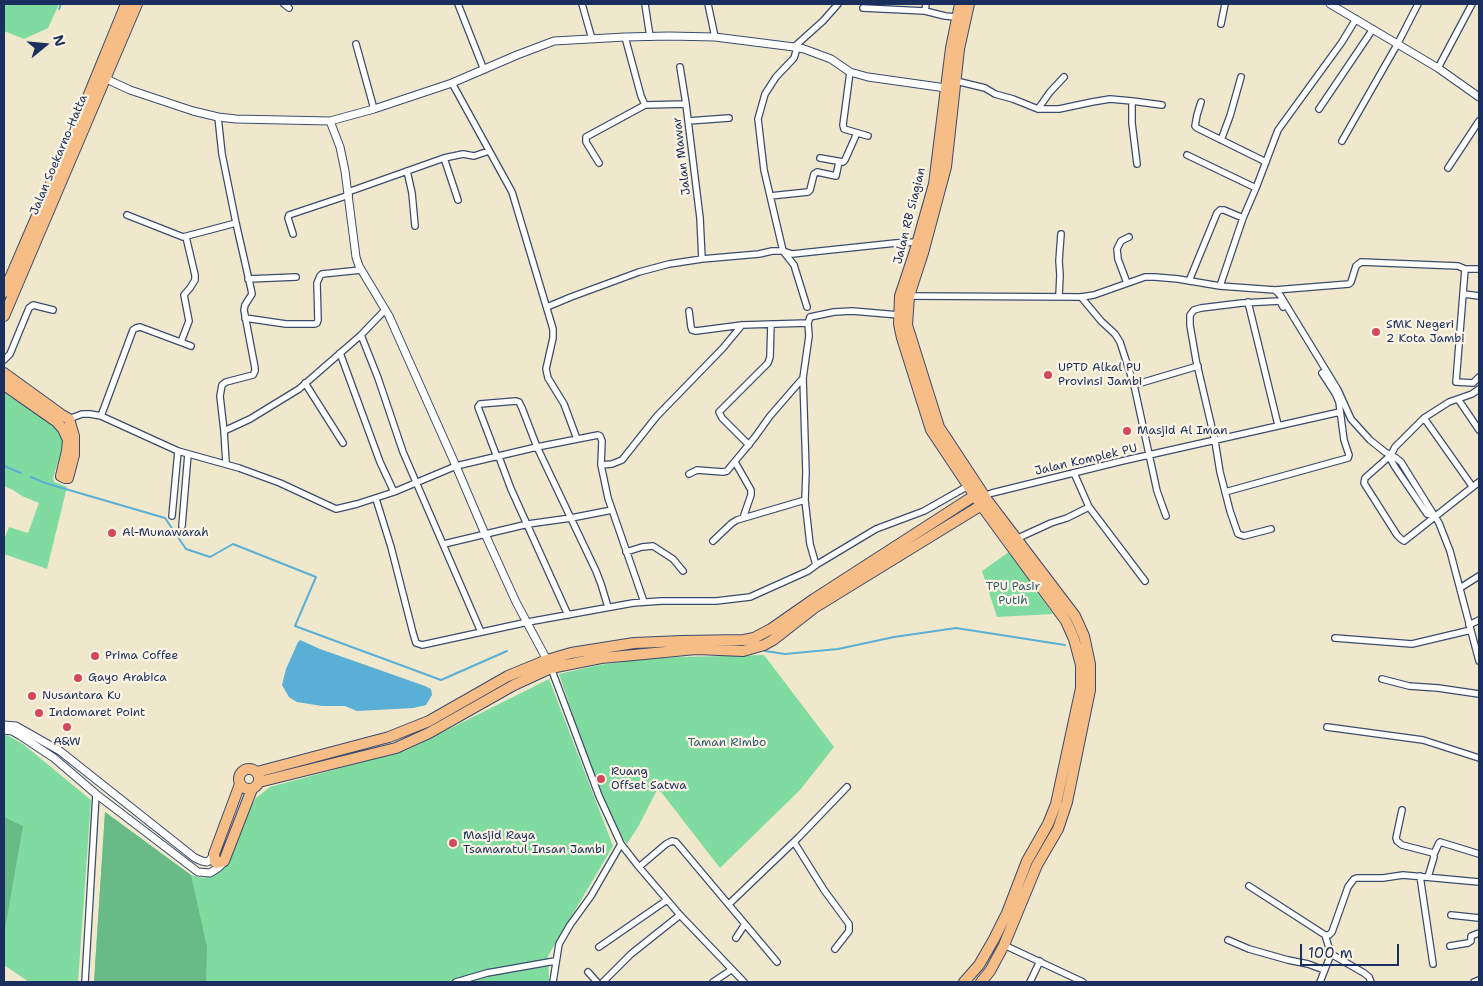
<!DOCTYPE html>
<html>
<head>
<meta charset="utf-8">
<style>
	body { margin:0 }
	#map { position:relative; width:1483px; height:986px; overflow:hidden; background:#efe8cc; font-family:"Shantell Sans",sans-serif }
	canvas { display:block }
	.frame { position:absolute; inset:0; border:5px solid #1b2f5e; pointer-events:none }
	.north { position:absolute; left:20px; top:20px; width:50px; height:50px; -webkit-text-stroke:4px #fcf5e5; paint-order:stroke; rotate:73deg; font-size:14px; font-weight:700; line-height:20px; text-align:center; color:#1b2f5e }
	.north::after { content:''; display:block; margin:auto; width:18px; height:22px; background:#1b2f5e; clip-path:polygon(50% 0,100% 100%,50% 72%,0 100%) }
	.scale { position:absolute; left:1300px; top:944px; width:99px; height:22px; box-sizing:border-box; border:2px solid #1b2f5e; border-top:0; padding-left:6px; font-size:15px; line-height:18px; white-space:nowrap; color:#1b2f5e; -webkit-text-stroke:4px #fcf5e5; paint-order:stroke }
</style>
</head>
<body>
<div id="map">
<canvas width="1483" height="986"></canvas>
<div class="frame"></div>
<div class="north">N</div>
<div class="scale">100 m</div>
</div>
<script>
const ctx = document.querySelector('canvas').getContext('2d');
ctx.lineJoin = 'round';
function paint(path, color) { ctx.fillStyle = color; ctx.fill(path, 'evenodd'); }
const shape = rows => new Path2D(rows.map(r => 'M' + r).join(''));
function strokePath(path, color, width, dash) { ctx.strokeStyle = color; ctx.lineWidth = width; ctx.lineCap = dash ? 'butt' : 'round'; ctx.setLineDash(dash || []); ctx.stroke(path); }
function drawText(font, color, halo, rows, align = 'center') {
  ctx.font = font + ' "Shantell Sans",sans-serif'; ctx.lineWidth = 4.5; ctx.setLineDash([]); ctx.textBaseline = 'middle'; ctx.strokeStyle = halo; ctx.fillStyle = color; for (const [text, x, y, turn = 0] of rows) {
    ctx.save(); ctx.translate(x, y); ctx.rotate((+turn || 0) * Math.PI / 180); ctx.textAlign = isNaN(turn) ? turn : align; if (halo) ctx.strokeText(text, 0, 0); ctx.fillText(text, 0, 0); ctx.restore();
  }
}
const green = shape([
	[4,4,59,4,48,28,24,39,4,31],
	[4,393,47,421,59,432,64,442,53,478,54,482,67,487,47,569,4,554,4,540,9,527,28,533,39,503,22,496,13,490,4,486],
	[1009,552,1053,614,997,617,982,571],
	[764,655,834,747,800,790,720,868,658,788,638,827,627,844,617,830,590,766,559,674,599,665,641,659,681,657],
	[549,679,613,846,548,956,549,982,94,982,105,812,191,875,203,878,212,876,223,869,233,852,252,805,256,798,270,787,407,750],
	[7,735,23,744,91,800,78,982,29,982,4,965,4,736]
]);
const forest = shape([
	[105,812,191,875,207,947,206,982,94,982],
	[4,817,23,826,4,935]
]);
const water = shape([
	[300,640,320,649,425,686,431,689,432,695,426,705,413,708,357,711,345,706,322,706,297,702,289,697,282,685,286,669,298,642]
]);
const stream = shape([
	[59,9,61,4],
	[4,466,21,473],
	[31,477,45,483,165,518,186,549,210,557,233,544,316,577,295,626,441,680,507,651],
	[765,651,785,654,838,649,894,637,956,628,1065,645]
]);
const minor = shape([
	[284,4,289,8],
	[458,4,484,70],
	[582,4,592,39],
	[645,4,650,37],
	[708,4,715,37],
	[863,8,925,11,945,16,957,17],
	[925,11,926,4],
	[1221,24,1225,4],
	[625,37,641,96,645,105,686,104],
	[356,44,374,109],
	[794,47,823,21,838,4],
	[797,48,794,58,776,77,765,94,758,119,764,170,783,251,794,265,807,307],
	[680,67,686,104,700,218,702,259],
	[1438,68,1472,4],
	[850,72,843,125,844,129,868,136],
	[956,81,985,88,995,94,1013,99,1038,109,1059,109,1092,102,1110,99,1132,101,1162,105],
	[452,83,512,192,553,329,553,338,546,369,548,378,564,404,577,439],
	[1132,101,1132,123,1137,164],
	[1201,102,1197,115,1195,126,1197,128,1266,162],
	[1038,109,1050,92,1064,77],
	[1319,109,1373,29],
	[218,117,222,154,236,223,251,289,252,294,245,305,244,310,255,368,255,371,253,375,226,382,222,385,220,396,224,431],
	[688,121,729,118],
	[1221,140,1230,116,1241,77],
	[1342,141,1398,43,1418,4],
	[1187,155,1256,188],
	[444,158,458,200],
	[820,158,843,162,845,160,857,133],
	[599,163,586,142,586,137,645,105],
	[1448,168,1479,121],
	[407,171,412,193,415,226],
	[348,192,444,158,463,154,474,156,489,151],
	[770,196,808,192,810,190,814,174,817,172,836,176,839,162],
	[127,215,183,237,236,223],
	[293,234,288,218,289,215,349,195],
	[1465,269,1456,382,1473,383,1479,377],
	[248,279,296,277],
	[1189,281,1217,213,1220,210,1224,210,1243,218],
	[1127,283,1118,259,1117,249,1121,241,1129,237],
	[1220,286,1243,218,1256,188,1278,130,1342,42,1356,19],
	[1275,290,1349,284,1351,282,1356,266,1361,262,1458,266,1465,269,1479,269],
	[1464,294,1479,296],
	[909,296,1081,297,1094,295,1145,277,1155,277,1178,279,1220,286,1275,290,1280,295,1338,390,1351,419,1370,440,1385,452,1396,458,1401,462,1439,523,1450,551,1479,661],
	[1059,296,1060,275,1059,261,1061,234],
	[1081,297,1101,321,1115,334,1120,342,1134,385,1157,491,1166,516],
	[1248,302,1278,425],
	[547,307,571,297,639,272,669,264,702,259,759,254,772,251,783,251,792,254,896,243,918,242],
	[689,311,691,327,692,330,696,331,742,325,808,323,809,336,803,378,806,472,805,500,810,544,816,565],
	[245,318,286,324,315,324,317,323,318,320,317,283,320,276,322,274,361,270],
	[808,323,810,317,834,312,852,311,899,315],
	[361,335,378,378,403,452,481,632],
	[181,342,189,321,184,295,190,288,195,280,195,275,186,237],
	[340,353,380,462,394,492],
	[4,360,10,354,29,308,33,305,53,310],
	[305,383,343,443],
	[1134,385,1198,366],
	[1479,389,1472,394,1449,402,1424,418,1395,447,1391,455,1365,478,1364,483,1397,535,1401,539,1404,541,1479,482],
	[1458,399,1479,430],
	[101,416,133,330,136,328,140,327,191,346],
	[1424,418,1472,486],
	[69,419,82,414,90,414,101,416,178,451,239,468,280,483,336,509,357,504,394,492,456,466,537,447,598,435,600,436,602,441,601,465,608,498,644,602],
	[749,445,722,418,719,412,768,363,770,357,771,324],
	[1391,455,1391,460,1395,467,1427,514,1435,516],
	[497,457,478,407,480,404,516,401,519,402,522,408,537,447,596,571,601,584,608,607],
	[499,457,511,489,568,615],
	[735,462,751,490,751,495,743,518],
	[226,463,224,431,250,419,299,389,361,335,385,310],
	[601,465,612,464,622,460,657,416,723,348,742,325],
	[1074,473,1089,507,1145,581],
	[689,474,697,470,723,472,727,471,755,437,770,416,803,378],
	[1225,492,1348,458,1349,455,1344,440,1339,402,1335,393,1322,373],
	[984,496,992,493,1122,461,1340,412],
	[376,499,391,547,413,633,416,643,422,645,528,622,633,603,661,601,716,601,750,597,808,571,816,565,876,529,924,511,968,486],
	[172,516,178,451],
	[182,526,188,454],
	[1271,529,1244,536,1238,534,1230,511,1220,472,1215,441,1196,360,1190,325,1190,315,1194,310,1201,308,1242,303,1280,301,1283,307],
	[1016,539,1051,523,1067,518,1089,507],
	[713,541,732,523,737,520,805,500],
	[444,544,528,524,571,518,612,510],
	[626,552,642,547,653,546,673,559,683,571],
	[1460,588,1479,576],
	[1469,625,1479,620],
	[1335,638,1412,644,1471,630],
	[551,668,599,796,621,844,639,867,680,915,744,982],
	[1382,679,1409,686,1438,688,1479,694],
	[1327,727,1423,740,1479,758],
	[1402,810,1396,838,1397,841,1402,845,1433,853,1434,857,1428,877],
	[794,842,824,890,849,924,849,931,835,949],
	[1434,854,1439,843,1440,842,1479,854],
	[639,867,666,844,672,841,676,842,777,962],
	[1420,876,1433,964],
	[1249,886,1325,935,1329,935,1332,932,1348,887,1354,879,1357,878,1383,878,1403,875,1479,882],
	[729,904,799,837,847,787],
	[1451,915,1479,918],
	[1325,935,1331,954,1364,973,1369,977,1371,982],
	[736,938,745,924],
	[1228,940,1249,949,1288,960,1308,964,1324,970],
	[1004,945,1083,982],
	[1450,946,1468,943,1471,941,1471,936,1479,933],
	[599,947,667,900],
	[588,972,597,982],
	[85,982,96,794],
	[456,982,487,973,555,961],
	[553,982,559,944,570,925,591,896,621,844],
	[603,982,631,954,680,915],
	[713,982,731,970],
	[1030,982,1040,961],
	[1320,982,1331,954],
	[1474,982,1479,980]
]);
const tertiary = shape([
	[1330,4,1438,68,1479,97],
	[102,77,130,90,193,111,218,117,236,119,330,121,374,109,452,83,517,55,554,41,625,37,669,36,715,37,794,47,804,49,831,59,850,72,868,77,946,88],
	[330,121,340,147,345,171,356,257,359,266,389,316,456,466,485,534,516,602,547,660],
	[4,725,16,726,60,751,195,858,202,861,207,862,210,860,214,854],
	[4,730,12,731,21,736,54,758,96,794,198,872,210,873,218,868,224,862]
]);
const trunk = shape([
	[960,4,951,48,934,184,915,251,900,296,899,324,902,338,931,430,981,505,1066,621,1074,639,1081,665,1081,688,1056,804,1048,824,1027,861,1007,913,994,939,979,965,964,982],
	[969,4,959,49,946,167,923,253,909,296,907,325,939,427,987,500,1075,616,1084,636,1090,664,1090,690,1067,802,1058,829,1037,865,1004,945,990,971,981,982],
	[4,292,81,114,126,4],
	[4,316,137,4],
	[4,373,62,415,69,419,74,436,74,455,68,478,65,478,61,476,67,451,68,440,63,429,57,422,4,385],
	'239 779a10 10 0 1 1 20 0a10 10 0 1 1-20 0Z',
	[257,772,389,737,429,721,508,676,547,660,571,653,634,643,682,641,744,640,754,638,771,629,814,599,980,492],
	[259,782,396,748,429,733,514,685,551,668,601,658,634,655,696,649,743,651,764,645,773,640,814,608,985,503],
	[240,784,214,854,215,862,217,863,224,861,252,789]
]);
const markers = [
	[1376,332,5,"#d1495b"],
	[1048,375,5,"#d1495b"],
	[1127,431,5,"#d1495b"],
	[112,533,5,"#d1495b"],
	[95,656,5,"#d1495b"],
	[78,678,5,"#d1495b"],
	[32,696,5,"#d1495b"],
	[39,713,5,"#d1495b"],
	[67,727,5,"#d1495b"],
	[601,779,5,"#d1495b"],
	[453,843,5,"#d1495b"]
];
const streetNames = [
	["Jalan Soekarno-Hatta",59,155,-67],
	["Jalan Mawar",682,156,-97],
	["Jalan RB Siagian",910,216,-76],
	["Jalan Komplek PU",1086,460,-13]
];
const poiNames = [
	["SMK Negeri",1386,325],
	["2 Kota Jambi",1386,339],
	["UPTD Alkal PU",1058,368],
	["Provinsi Jambi",1058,382],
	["Masjid Al Iman",1137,431],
	["Al-Munawarah",122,533],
	["Prima Coffee",105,656],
	["Gayo Arabica",88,678],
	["Nusantara Ku",42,696],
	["Indomaret Point",49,713],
	["A&W",67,742,"center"],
	["Ruang",611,772],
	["Offset Satwa",611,786],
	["Masjid Raya",463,836],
	["Tsamaratul Insan Jambi",463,850]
];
const parkNames = [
	["TPU Pasir",1013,587],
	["Putih",1013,601],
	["Taman Rimbo",727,743]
];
paint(green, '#80dba1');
paint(forest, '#68bb87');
paint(water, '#5aafd6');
strokePath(stream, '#5aafd6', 2);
strokePath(minor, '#3b4b6e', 8);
strokePath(tertiary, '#3b4b6e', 9);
strokePath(trunk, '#3b4b6e', 12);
strokePath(minor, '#fff', 5.5);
strokePath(tertiary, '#fff', 7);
strokePath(trunk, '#f6be86', 10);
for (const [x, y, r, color] of markers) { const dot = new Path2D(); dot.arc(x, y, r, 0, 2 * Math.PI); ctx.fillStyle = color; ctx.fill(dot); strokePath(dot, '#fcf5e5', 2); }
drawText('12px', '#1b2f5e', '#fcf5e5', streetNames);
drawText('12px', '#1b2f5e', '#fcf5e5', poiNames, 'left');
drawText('12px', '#345a6f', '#fcf5e5', parkNames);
</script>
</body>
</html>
